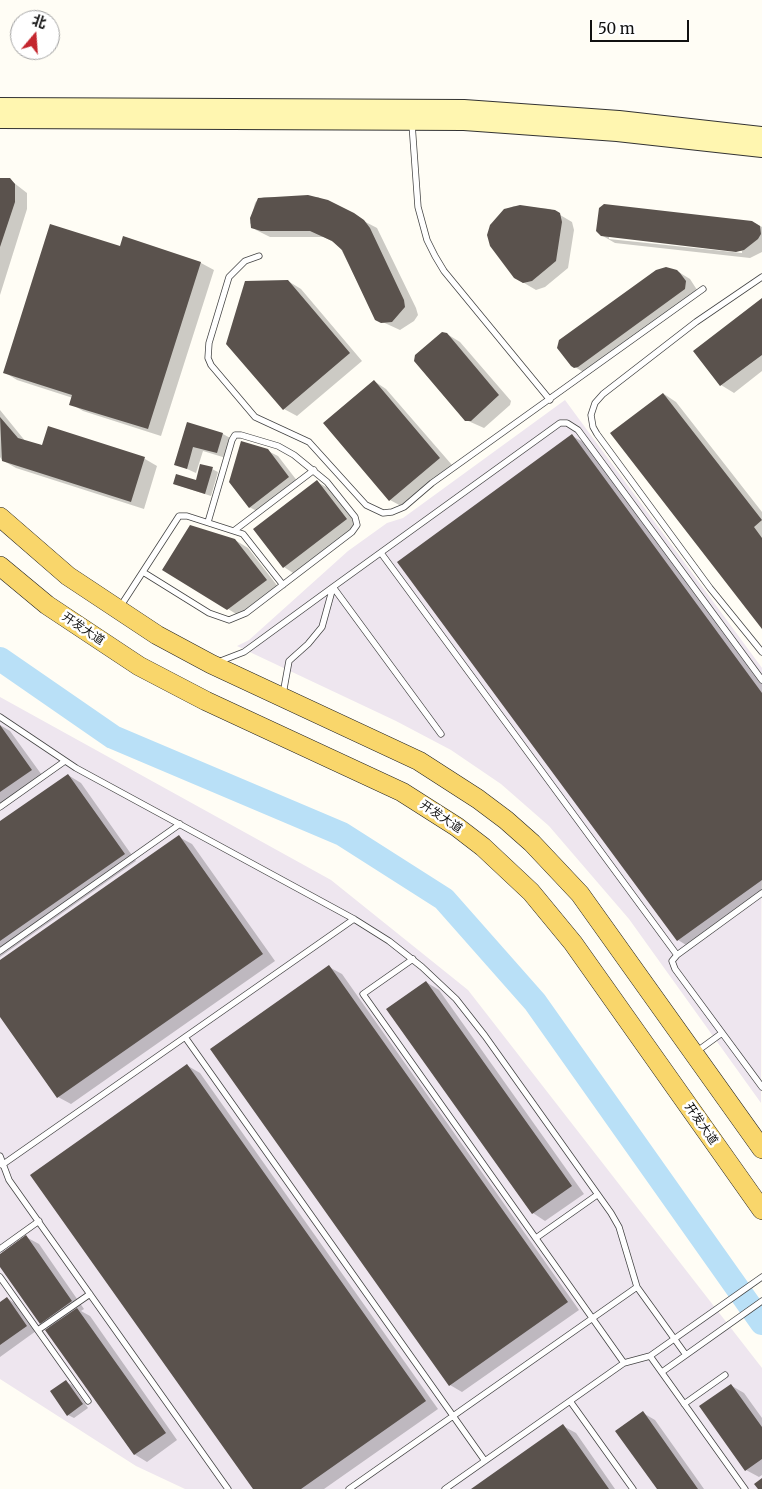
<!DOCTYPE html>
<html>
<head>
<meta charset="utf-8">
<style>
	body { margin:0 }
	#map { position:relative; width:762px; height:1489px; overflow:hidden; background:#fffdf5; font-family:Merriweather,"Noto Sans SC",serif }
	canvas { display:block }
	.north { position:absolute; left:10px; top:10px; width:50px; height:50px; box-sizing:border-box; background:#fff; border:1px solid #a0a0a0; border-radius:50%; rotate:18deg; font-size:14px; font-weight:700; line-height:20px; text-align:center; color:#111 }
	.north::after { content:''; display:block; margin:auto; width:18px; height:22px; background:#c4262e; clip-path:polygon(50% 0,100% 100%,50% 72%,0 100%) }
	.scale { position:absolute; left:590px; top:20px; width:99px; height:22px; box-sizing:border-box; border:2px solid #111; border-top:0; padding-left:6px; font-size:15px; line-height:18px; white-space:nowrap; color:#111; -webkit-text-stroke:4px #fff; paint-order:stroke }
</style>
</head>
<body>
<div id="map">
<canvas width="762" height="1489"></canvas>
<div class="north">北</div>
<div class="scale">50 m</div>
</div>
<script>
const ctx = document.querySelector('canvas').getContext('2d');
ctx.lineJoin = 'round';
function paint(path, color) { ctx.fillStyle = color; ctx.fill(path, 'evenodd'); }
const shape = rows => new Path2D(rows.map(r => 'M' + r).join(''));
function strokePath(path, color, width, dash) { ctx.strokeStyle = color; ctx.lineWidth = width; ctx.lineCap = dash ? 'butt' : 'round'; ctx.setLineDash(dash || []); ctx.stroke(path); }
function drawText(font, color, halo, rows, align = 'center') {
  ctx.font = font + ' Merriweather,"Noto Sans SC",serif'; ctx.lineWidth = 5; ctx.setLineDash([]); ctx.textBaseline = 'middle'; ctx.strokeStyle = halo; ctx.fillStyle = color; for (const [text, x, y, turn = 0] of rows) {
    ctx.save(); ctx.translate(x, y); ctx.rotate((+turn || 0) * Math.PI / 180); ctx.textAlign = isNaN(turn) ? turn : align; if (halo) ctx.strokeText(text, 0, 0); ctx.fillText(text, 0, 0); ctx.restore();
  }
}
const industrial = shape([
	[565,400,762,668,761,1103,629,919,549,826,501,784,451,750,396,721,237,646,249,640,348,551,387,523,403,518],
	[0,697,331,880,468,990,762,1368,762,1489,185,1489,136,1466,0,1379]
]);
const shadow = shape([
	[0,179,9,179,27,193,27,209,0,295],
	[264,197,318,197,377,228,416,308,418,315,414,321,400,330,376,319,339,245,324,237,270,237,256,230,250,223,255,203,258,199],
	[514,206,550,209,572,222,574,230,568,268,545,287,536,290,519,280,504,210],
	[755,223,762,227,762,252,750,258,615,243,601,235],
	[609,236,742,251,742,253,609,239],
	[124,238,201,263,214,270,161,436,83,411,71,404,73,398,17,380,4,372,121,247],
	[677,271,690,279,699,293,591,373,588,375,575,367],
	[288,281,301,289,362,361,297,416,284,409,228,343],
	[762,299,762,371,734,393,721,385,695,351],
	[447,334,460,342,511,401,510,405,484,428,466,420],
	[374,381,386,389,452,465,403,507,390,500],
	[664,394,676,402,762,512,762,627],
	[0,410,26,442,43,447,49,428,145,459,157,466,144,509,16,468,2,460,0,457],
	[188,424,223,434,232,439,226,458,203,451,196,473,176,464],
	[572,436,585,443,762,684,762,896,691,948,678,940,399,562],
	[268,451,278,456,298,482,259,512,249,507],
	[212,469,218,472,211,496,174,484,196,481],
	[317,482,330,489,359,527,296,575,284,567],
	[235,540,248,548,279,588,241,617,164,569],
	[0,725,10,731,44,778,0,808],
	[68,775,81,783,136,861,0,957,0,823],
	[179,837,192,844,275,961,71,1104,58,1097,0,1015,0,962],
	[329,967,342,974,579,1310,462,1392,450,1385],
	[426,982,439,990,584,1194,545,1221,533,1213,388,1009],
	[188,1066,200,1073,438,1409,324,1489,254,1489],
	[26,1237,39,1244,84,1309,81,1311,90,1316,177,1440,147,1462,134,1454,50,1328,41,1323,0,1265,0,1255],
	[7,1298,16,1304,36,1331,0,1357,0,1303],
	[66,1382,72,1385,88,1408,74,1418,68,1415],
	[732,1386,744,1393,762,1418,762,1475,759,1477,746,1470],
	[643,1413,655,1420,704,1489,658,1489],
	[563,1426,576,1433,615,1489,473,1489]
]);
const river = shape([
	[0,659,113,737,342,834,444,899,535,1002,762,1323]
]);
const building = shape([
	[0,178,10,178,15,184,15,202,0,247],
	[308,195,328,200,354,213,364,220,370,228,404,300,405,307,392,322,381,323,375,320,342,250,332,241,310,231,261,231,251,228,250,218,258,198],
	[604,204,752,221,760,226,761,234,758,239,744,250,736,252,601,236,596,231,599,208],
	[520,205,555,210,560,213,562,222,556,261,532,281,523,283,514,278,490,246,487,235,490,225,504,209],
	[50,224,120,246,123,236,201,262,148,429,69,405,72,395,3,373],
	[666,267,677,270,680,273,686,281,685,289,578,367,574,368,571,366,557,348,559,340,656,270],
	[288,280,350,353,283,410,226,344,245,281],
	[762,298,762,355,720,386,693,351],
	[442,332,447,333,499,395,471,421,465,421,414,361,415,355],
	[374,380,440,458,389,501,323,423],
	[663,393,762,520,754,527,762,538,762,629,610,433],
	[0,417,18,438,42,445,48,426,145,457,131,502,2,461],
	[187,422,223,433,217,453,193,447,187,469,174,465],
	[572,434,762,693,762,880,677,941,397,562],
	[241,441,268,449,289,477,249,508,229,482],
	[200,464,213,467,205,494,173,484,176,474,196,480],
	[317,480,347,519,283,568,253,529],
	[190,525,235,539,267,580,227,610,162,570],
	[0,725,32,770,0,792],
	[68,774,125,854,0,941,0,821],
	[179,835,263,954,57,1098,0,1017,0,960],
	[329,965,568,1302,449,1386,210,1049],
	[426,981,572,1186,532,1214,386,1009],
	[187,1064,426,1401,301,1489,253,1489,30,1175],
	[26,1235,72,1301,40,1324,0,1267,0,1254],
	[7,1297,27,1326,0,1345,0,1302],
	[77,1308,166,1433,134,1455,45,1330],
	[66,1380,83,1404,67,1416,50,1391],
	[731,1384,762,1427,762,1459,745,1471,699,1406],
	[643,1411,698,1489,657,1489,615,1431],
	[563,1424,609,1489,471,1489],
	[762,1478,762,1489,758,1489,754,1484]
]);
const service = shape([
	[412,124,418,207,427,240,435,256,444,271,550,400],
	[259,256,245,261,229,277,209,343,208,358,211,365,255,417,309,442,366,505,383,513,392,512,404,507,432,483,703,289],
	[762,277,696,322,603,394,595,403,591,415,593,427,597,434,710,588,762,652],
	[235,530,314,470],
	[381,553,677,955],
	[143,572,209,613,229,620,246,613,352,532,357,525,355,517,327,482,294,455,278,446,241,435,235,435,232,440,208,522],
	[120,607,179,516,187,516,243,534,283,585],
	[218,662,244,652,333,587],
	[283,694,289,661,308,644,322,627,333,587],
	[0,717,76,768,354,919,389,941,422,967,456,999,485,1036,611,1213,619,1227,637,1287,686,1355],
	[441,734,333,587,560,423,567,423,578,430,762,680],
	[0,807,65,761],
	[762,893,677,955,672,961,675,969,762,1087],
	[0,951,180,824],
	[413,959,363,994,624,1363],
	[185,1037,485,1461],
	[696,1052,722,1033],
	[0,1156,9,1180,228,1489],
	[2,1165,354,919],
	[536,1238,597,1195],
	[0,1249,39,1221],
	[0,1277,88,1401],
	[38,1330,90,1294],
	[650,1356,762,1277],
	[662,1372,762,1301],
	[570,1401,633,1489],
	[684,1404,725,1375],
	[349,1489,637,1287],
	[445,1489,624,1363,650,1356,745,1489]
]);
const secondary = shape([
	[0,106,464,108,619,119,762,135],
	[0,120,464,122,617,133,762,149]
]);
const primary = shape([
	[0,517,68,576,157,635,211,664,419,761,478,799,506,820,532,843,580,894,762,1149],
	[0,566,47,605,139,666,206,701,402,792,457,827,483,847,531,892,573,943,762,1210]
]);
const streetNames = [
	["开发大道",83,629,34],
	["开发大道",441,817,34],
	["开发大道",701,1124,55]
];
paint(industrial, '#eee6ef');
paint(shadow, '#0003');
strokePath(river, '#b9e0f7', 24);
paint(building, '#5a524d');
strokePath(service, '#444', 7);
strokePath(secondary, '#333', 18);
strokePath(primary, '#222', 20);
strokePath(service, '#fff', 5.5);
strokePath(secondary, '#fff6b0', 16);
strokePath(primary, '#f9d66b', 19);
drawText('12px', '#111', '#fff', streetNames);
</script>
</body>
</html>
